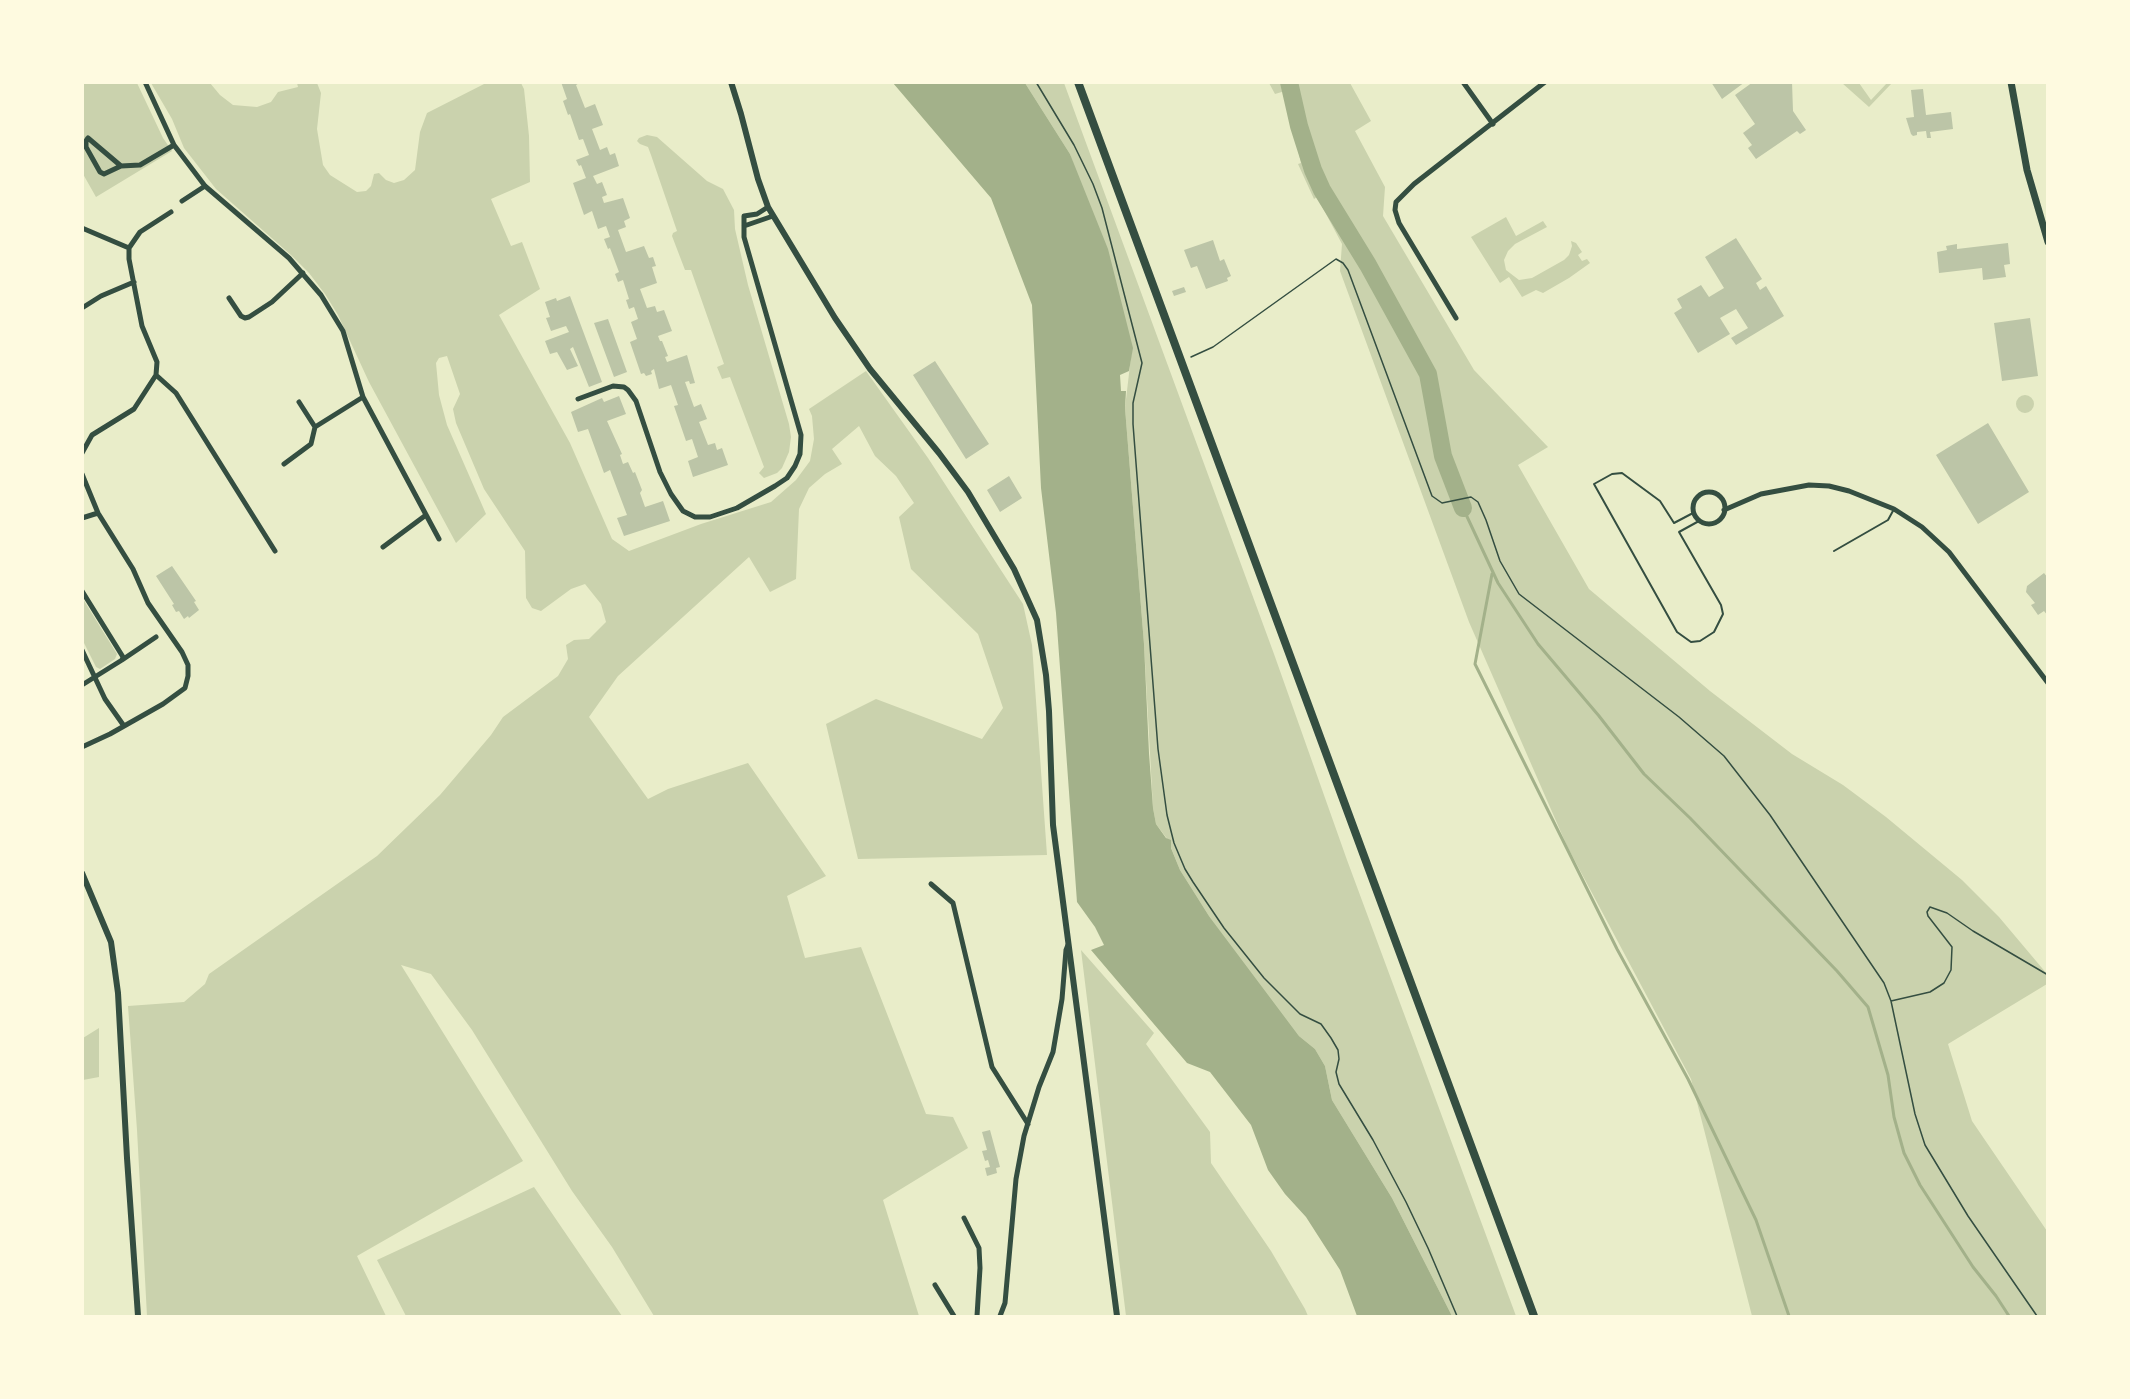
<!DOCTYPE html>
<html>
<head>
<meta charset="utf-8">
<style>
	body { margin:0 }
	#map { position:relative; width:2130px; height:1399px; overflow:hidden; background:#e9edc9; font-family:"Source Sans 3",sans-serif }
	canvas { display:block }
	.frame { position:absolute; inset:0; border:84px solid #fefae0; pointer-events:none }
</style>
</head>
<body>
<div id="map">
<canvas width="2130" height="1399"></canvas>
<div class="frame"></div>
</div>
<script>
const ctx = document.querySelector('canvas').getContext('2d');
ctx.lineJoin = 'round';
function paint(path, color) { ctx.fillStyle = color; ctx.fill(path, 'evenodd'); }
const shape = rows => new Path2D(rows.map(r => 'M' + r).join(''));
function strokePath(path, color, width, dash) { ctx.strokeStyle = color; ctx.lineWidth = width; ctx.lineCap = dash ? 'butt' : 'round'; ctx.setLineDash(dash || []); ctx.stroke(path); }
const green = shape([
	[1314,82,1315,84,1320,83,1350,83,1371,121,1355,131,1385,187,1383,216,1474,370,1548,447,1518,465,1589,589,1710,691,1792,754,1843,785,1886,817,1962,880,1999,917,2047,974,2047,984,1948,1044,1972,1121,2047,1231,2047,1316,1752,1316,1691,1079,1567,846,1469,622,1340,271,1342,244,1317,197,1314,199,1298,164,1301,163,1285,91,1275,94,1269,83],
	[82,83,137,83,163,138,172,151,96,197,83,174],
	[151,83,210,83,220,95,233,105,257,107,271,102,278,92,298,87,297,83,317,83,321,93,317,129,323,165,330,175,357,192,366,191,371,186,374,174,379,173,386,180,394,183,404,180,415,170,420,132,427,113,486,83,521,83,524,89,529,136,530,182,491,199,511,246,522,242,540,289,499,315,570,443,612,539,629,551,701,524,771,502,796,480,810,461,814,439,812,416,809,409,866,371,928,458,1023,604,1032,645,1047,855,858,859,826,724,876,699,982,739,1003,708,978,634,911,569,899,517,914,503,896,476,875,456,859,426,832,449,842,464,825,474,809,488,799,509,796,579,770,592,749,557,618,676,589,717,648,799,668,789,748,763,826,876,787,896,805,958,861,947,926,1114,953,1117,968,1148,883,1200,919,1316,654,1316,612,1247,572,1191,472,1030,431,974,401,965,523,1161,357,1256,386,1316,147,1316,137,1130,128,1006,184,1002,205,984,209,974,377,856,440,795,491,735,503,717,558,676,568,659,566,645,574,640,589,639,606,622,601,604,585,584,571,589,541,611,532,608,526,598,525,551,484,489,456,423,453,409,460,394,447,356,439,358,436,363,439,395,447,425,486,514,456,543,369,382,338,315,325,294,309,273,291,255,216,189,184,148,172,119],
	[1025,83,1064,83,1274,654,1347,860,1516,1316,1452,1316,1392,1198,1332,1100,1325,1066,1315,1049,1299,1036,1209,916,1180,870,1168,840,1156,824,1153,808,1144,644,1125,408,1132,348,1070,154],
	[1842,83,1859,83,1871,100,1887,83,1892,83,1869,107],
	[647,135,657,137,707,181,723,189,734,210,735,229,748,285,789,424,791,437,789,452,782,468,777,473,764,478,759,473,764,467,730,377,722,379,717,367,724,364,691,270,685,270,672,236,673,233,677,231,651,155,648,147,640,144,637,141,639,138],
	[1506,217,1516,236,1543,221,1547,227,1515,244,1508,251,1504,260,1506,270,1519,280,1532,278,1564,260,1569,255,1572,246,1571,241,1576,243,1582,252,1578,255,1582,261,1587,259,1590,263,1569,278,1543,293,1536,290,1522,297,1509,277,1500,283,1471,237],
	'2016 404a9 9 0 1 1 18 0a9 9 0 1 1-18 0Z',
	[83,599,117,654,115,659,100,669,96,667,83,641],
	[1081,950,1154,1033,1146,1044,1210,1132,1211,1163,1271,1251,1305,1309,1308,1316,1126,1316],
	[99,1028,99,1077,83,1080,83,1038],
	[534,1187,622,1316,406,1316,377,1260]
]);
const water = shape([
	[893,83,1025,83,1070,154,1108,249,1133,348,1129,371,1120,375,1121,391,1126,391,1125,408,1144,644,1149,753,1153,808,1156,824,1166,838,1171,840,1171,848,1180,870,1209,916,1299,1036,1315,1049,1325,1066,1332,1100,1392,1198,1452,1316,1357,1316,1340,1270,1306,1217,1285,1194,1268,1170,1251,1125,1210,1072,1187,1063,1091,950,1104,945,1095,927,1077,902,1056,613,1041,488,1032,305,991,198]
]);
const stream = shape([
	[1463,508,1498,583,1538,644,1599,716,1644,774,1690,818,1837,971,1868,1007,1888,1075,1894,1117,1904,1153,1920,1185,1973,1267,1996,1296,2009,1316],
	[1492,574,1475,664,1617,949,1688,1079,1756,1220,1789,1316]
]);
const river = shape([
	[1289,82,1299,126,1313,170,1322,190,1368,265,1428,374,1443,456,1463,508]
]);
const building = shape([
	[561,82,581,82,576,85,585,108,595,104,603,125,592,129,600,150,607,147,610,155,615,153,619,166,593,176,597,184,602,182,607,195,602,197,604,203,623,198,630,218,624,221,626,227,618,230,626,252,644,246,649,258,653,257,656,266,652,267,657,283,640,289,647,308,655,306,657,312,664,310,672,331,658,336,660,341,662,341,668,356,665,357,667,362,687,355,695,383,690,384,689,381,685,382,694,407,701,404,707,419,699,422,708,445,715,443,717,450,722,448,728,465,693,477,688,461,698,457,692,439,686,441,674,406,678,405,671,385,659,389,654,369,651,371,652,374,646,376,644,373,641,374,630,342,637,339,631,322,638,319,634,307,629,309,626,300,629,299,623,280,618,282,615,274,619,272,610,248,608,249,604,239,610,237,606,226,598,229,592,211,584,215,573,183,586,178,581,165,579,166,576,160,589,155,583,139,579,140,570,114,568,115,563,101,567,99],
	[1711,82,1745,82,1722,99],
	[1753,82,1792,82,1793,111,1806,130,1800,134,1797,131,1756,159,1748,148,1752,145,1743,133,1755,124,1735,95],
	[1923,89,1926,115,1951,112,1953,129,1930,132,1931,138,1927,138,1926,131,1917,132,1917,135,1913,136,1911,134,1906,118,1914,117,1911,90],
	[1736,238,1762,279,1756,283,1760,290,1766,286,1784,316,1736,345,1731,338,1748,328,1736,309,1720,318,1730,334,1698,353,1674,313,1682,308,1677,299,1701,285,1709,297,1724,288,1705,257],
	[1213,240,1220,261,1224,259,1231,276,1227,278,1228,281,1206,289,1197,266,1191,268,1184,250],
	[2008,243,2010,264,2004,265,2006,277,1983,280,1982,268,1939,273,1937,252,1947,250,1946,246,1957,244,1957,249],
	[1184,287,1186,292,1174,296,1172,291],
	[570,296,602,382,589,387,573,347,570,349,578,366,567,370,557,352,550,354,545,341,569,332,566,326,551,331,546,318,550,317,545,302,556,298,557,301],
	[2030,318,2038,376,2002,381,1994,323],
	[608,319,627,372,614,377,594,323],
	[935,361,989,444,966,459,913,375],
	[619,396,626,414,607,421,622,454,620,455,623,464,628,462,633,473,635,472,642,490,640,493,645,507,663,501,670,521,624,536,617,518,627,515,610,470,604,473,588,429,578,432,571,412,602,398,604,402],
	[1988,423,2029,492,1978,524,1936,455],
	[1009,476,1022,498,1000,512,987,490],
	[172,566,196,601,194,602,199,610,189,618,188,616,184,619,179,611,176,612,172,605,174,604,156,576],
	[2044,573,2048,578,2048,616,2044,611,2038,615,2031,605,2035,603,2026,592,2027,586],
	[990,1130,1000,1167,996,1168,997,1173,987,1176,985,1168,990,1167,988,1160,985,1161,982,1151,987,1150,982,1132]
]);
const path = shape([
	[1036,82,1074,145,1093,184,1102,208,1142,363,1133,403,1133,424,1158,749,1167,815,1174,843,1185,869,1193,882,1224,928,1264,978,1300,1014,1321,1024,1331,1038,1338,1050,1339,1059,1336,1072,1339,1084,1373,1140,1406,1202,1428,1248,1457,1316],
	[1191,357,1213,347,1336,259,1343,263,1348,270,1432,496,1442,503,1471,497,1478,502,1486,520,1500,561,1519,594,1679,717,1724,756,1770,815,1884,983,1891,1001,1915,1114,1925,1145,1968,1216,2037,1316],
	[1891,1001,1930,992,1944,983,1951,970,1952,947,1928,916,1927,912,1930,907,1947,913,1973,931,2048,975]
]);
const service = shape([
	[1693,513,1674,523,1660,501,1622,473,1612,474,1594,484,1677,632,1691,642,1700,641,1714,632,1723,614,1721,605,1679,532,1699,521],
	[1834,551,1888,520,1894,509]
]);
const minor = shape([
	[145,82,174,145,205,186,289,258,321,295,343,331,363,397,439,539],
	[1463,82,1493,124],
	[121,166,88,138,86,141,86,147,100,172,104,174,121,166,140,165,174,145],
	[182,201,205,186],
	[744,226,773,216],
	[82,228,129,248],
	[229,298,241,316,245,318,249,317,272,302,303,273],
	[82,308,101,296,134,282],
	[1456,318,1399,223,1395,210,1396,202,1414,184,1545,82],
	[156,375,176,393,275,551],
	[578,399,613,386,624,387,628,390,636,401,660,472,671,494,683,511,695,517,710,517,737,508,775,486,787,478,795,466,800,454,801,435,744,237,744,216,757,214,768,207],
	[299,402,315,427],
	[82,453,92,435,134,409,156,375,157,362,142,326,129,259,129,248,140,232,171,212],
	[284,464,311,444,315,427,363,397],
	[82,474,98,513,133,569,148,603,182,652,188,665,188,676,185,688,163,704,110,734,82,747],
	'1693 508a16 16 0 1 1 32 0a16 16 0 1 1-32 0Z',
	[1724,510,1761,494,1809,485,1829,486,1849,491,1894,509,1922,527,1949,552,2048,683],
	[82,518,98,513],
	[383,547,426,515],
	[82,591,123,657,122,660,82,685],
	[82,650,105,699,124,726],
	[122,660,156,637],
	[931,884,953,903,992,1067,1028,1124],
	[964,1218,979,1248,980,1268,977,1316],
	[935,1285,954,1316],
	[1000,1316,1005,1303,1016,1179,1024,1136,1039,1087,1053,1052,1062,999,1066,950,1068,945]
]);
const tertiary = shape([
	[731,82,741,114,758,179,768,207,835,318,870,369,939,453,968,492,1014,569,1037,620,1046,675,1049,711,1053,825,1117,1316],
	[82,873,111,942,118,993,127,1158,138,1316]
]);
const secondary = shape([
	[2011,82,2027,170,2048,242]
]);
const trunk = shape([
	[1078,82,1534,1316]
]);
paint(green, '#cad2ad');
paint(water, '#a3b18a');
strokePath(stream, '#a3b18a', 3);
strokePath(river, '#a3b18a', 18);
paint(building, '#bcc5a7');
strokePath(path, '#344e41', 1.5);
strokePath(service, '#344e41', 2);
strokePath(minor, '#344e41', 5);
strokePath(tertiary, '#344e41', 6);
strokePath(secondary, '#344e41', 7);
strokePath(trunk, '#344e41', 8);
</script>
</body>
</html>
